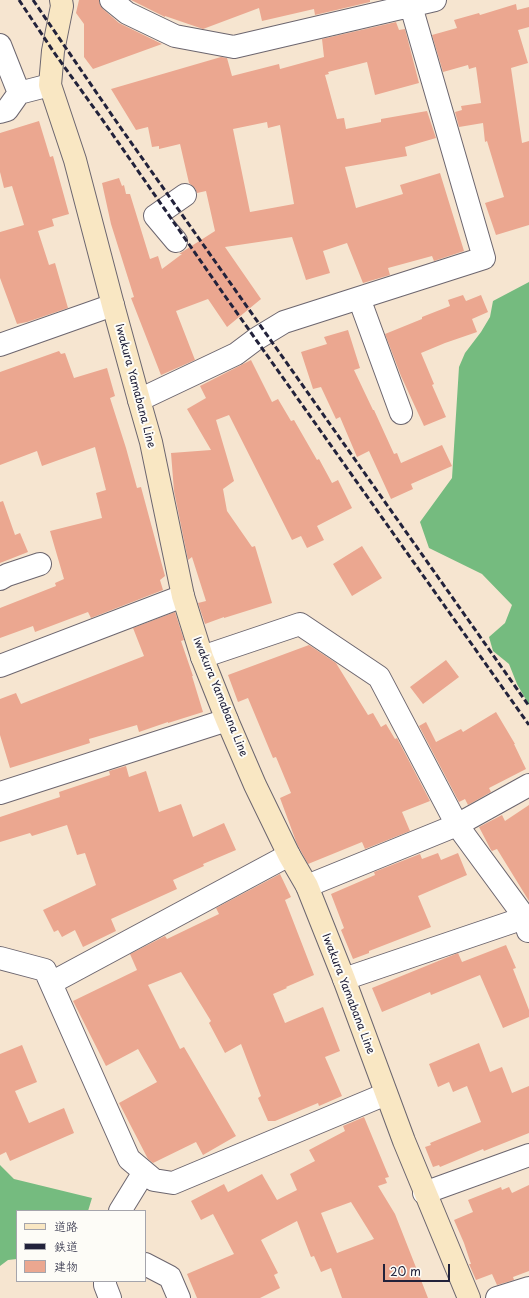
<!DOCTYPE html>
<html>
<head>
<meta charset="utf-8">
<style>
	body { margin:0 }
	#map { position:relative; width:529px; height:1298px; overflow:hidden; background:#f6e5d0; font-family:"Playpen Sans","Klee One",sans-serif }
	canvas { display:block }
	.legend { position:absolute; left:16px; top:1210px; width:130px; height:72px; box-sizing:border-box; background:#fdfcf7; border:1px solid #a5a5ac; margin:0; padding:5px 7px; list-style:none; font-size:12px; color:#22223b }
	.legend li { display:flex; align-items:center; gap:8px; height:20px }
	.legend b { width:20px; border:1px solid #a5a5ac }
	.scale { position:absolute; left:383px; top:1264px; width:67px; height:18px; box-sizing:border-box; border:2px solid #22223b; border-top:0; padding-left:5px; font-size:12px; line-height:14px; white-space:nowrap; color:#22223b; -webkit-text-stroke:3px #fdfcf7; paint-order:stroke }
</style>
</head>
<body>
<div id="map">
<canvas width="529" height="1298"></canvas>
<ul class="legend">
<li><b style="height:5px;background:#f9e7c3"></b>道路</li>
<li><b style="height:5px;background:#22223b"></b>鉄道</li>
<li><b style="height:11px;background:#eba790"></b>建物</li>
</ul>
<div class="scale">20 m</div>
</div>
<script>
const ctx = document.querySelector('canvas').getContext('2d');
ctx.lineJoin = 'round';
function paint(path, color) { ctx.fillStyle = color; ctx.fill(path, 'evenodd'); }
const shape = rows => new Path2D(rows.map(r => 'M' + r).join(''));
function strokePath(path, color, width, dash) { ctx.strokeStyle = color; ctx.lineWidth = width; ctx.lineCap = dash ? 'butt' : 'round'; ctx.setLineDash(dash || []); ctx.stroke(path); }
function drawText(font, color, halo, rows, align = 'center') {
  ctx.font = font + ' "Playpen Sans",sans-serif'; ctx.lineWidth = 4; ctx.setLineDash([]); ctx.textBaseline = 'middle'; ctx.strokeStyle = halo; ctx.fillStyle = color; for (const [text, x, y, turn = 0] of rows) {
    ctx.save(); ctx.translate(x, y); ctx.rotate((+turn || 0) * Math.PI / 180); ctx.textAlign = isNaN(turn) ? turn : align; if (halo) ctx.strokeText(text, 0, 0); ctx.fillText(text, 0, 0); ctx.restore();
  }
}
const forest = shape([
	[529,282,529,705,517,684,509,664,493,651,489,637,505,623,512,605,482,574,429,548,420,522,452,478,459,367,465,353,481,332,490,317,493,301],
	[0,1165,14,1179,92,1198,88,1211,17,1211,17,1259,8,1260,0,1266]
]);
const building = shape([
	[79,0,99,0,100,5,103,9,119,23,162,44,93,69,84,57,84,24,76,13],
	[131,0,370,0,370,2,315,15,314,9,262,21,259,8,203,29,165,16,165,17],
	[516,4,517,10,529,7,529,27,518,30,528,63,511,68,522,143,529,141,529,225,496,235,485,203,504,197,487,141,485,142,483,123,459,127,455,112,462,110,461,106,481,103,476,67,469,69,468,65,443,72,432,35,457,28,454,20,479,13,480,15],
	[396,22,399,30,405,29,419,83,375,95,367,62,328,72,329,74,325,75,337,119,344,118,346,129,381,122,381,119,427,111,436,138,405,147,407,156,345,167,356,208,403,194,400,185,440,173,464,251,434,261,432,256,388,268,390,275,363,283,347,243,323,251,330,273,306,280,292,237,225,247,261,299,227,327,208,299,176,311,195,360,161,375,131,298,134,297,111,224,102,183,119,178,122,186,124,185,126,194,130,194,150,259,158,256,162,269,182,254,179,254,215,231,206,191,197,193,195,188,189,183,180,144,159,149,159,146,152,147,148,127,136,130,111,89,221,57,227,58,232,76,279,64,280,69,324,57,322,39],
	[267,122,268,128,280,125,294,204,250,212,233,129],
	[39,121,50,157,53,156,69,214,52,219,54,226,38,231,49,265,55,263,68,308,27,322,17,324,0,278,0,232,24,225,12,186,4,188,0,172,0,133],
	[463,295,466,301,481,295,488,312,472,319,477,332,445,343,421,353,434,384,432,385,446,417,424,426,401,376,385,334,422,319,422,317,450,306,448,300],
	[348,330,360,368,354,370,373,410,374,410,394,454,397,453,401,463,442,445,452,466,411,484,413,489,391,499,369,451,357,457,340,417,336,419,321,387,313,389,301,352,327,344,324,337],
	[59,351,61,354,65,353,74,378,107,368,115,396,110,398,126,448,137,488,141,487,165,576,160,580,163,590,91,618,88,612,35,632,33,626,0,638,0,608,56,586,55,583,64,579,50,531,102,518,96,493,106,490,95,447,42,466,37,451,0,465,0,372],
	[251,360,272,402,278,399,291,421,294,420,317,460,319,459,332,483,338,480,352,508,317,526,324,540,307,548,301,536,292,540,229,415,216,420,234,481,223,489,227,511,252,547,255,546,272,603,224,618,224,617,205,624,198,603,206,601,192,557,188,560,174,491,171,453,211,450,187,409,206,398,200,386],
	[3,501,15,535,20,533,28,552,0,563,0,502],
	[362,546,382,578,352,596,333,564],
	[175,612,184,640,181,641,193,676,192,676,203,712,168,723,168,722,139,732,137,725,89,739,90,743,10,768,0,735,0,699,16,693,21,704,144,656,133,628],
	[309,645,336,663,368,715,373,713,381,727,386,724,395,739,397,738,430,801,402,812,410,831,365,849,362,842,308,864,297,844,280,798,291,793,276,757,273,758,248,698,238,702,228,675],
	[446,660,459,677,423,704,410,687],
	[496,712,515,744,514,744,526,769,489,788,491,792,468,805,465,799,459,802,419,726,426,722,436,742,461,729,463,732],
	[126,766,129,777,146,771,159,812,181,804,193,837,224,823,236,850,203,864,204,866,173,880,177,889,111,919,116,931,83,947,75,930,62,937,58,930,54,932,43,910,96,885,85,853,77,855,67,825,32,836,30,833,0,842,0,817,60,797,59,792,110,775,109,771],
	[529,805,529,901,497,849,492,851,491,850,479,827,502,815,505,821],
	[438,853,441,860,458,853,467,875,418,896,431,927,369,951,369,953,353,959,341,930,344,928,331,894,375,875,374,872,420,854,422,859],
	[280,874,291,897,285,900,314,975,286,987,287,988,273,994,285,1023,323,1007,340,1051,325,1057,342,1096,319,1106,318,1103,275,1121,268,1121,258,1098,261,1096,241,1044,225,1053,209,1023,211,1021,181,972,148,985,180,1049,184,1047,236,1136,203,1155,196,1142,153,1163,148,1159,119,1103,157,1082,138,1049,106,1066,73,1001,137,970,130,954,165,936,167,939,219,914,216,908],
	[506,945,516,968,513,969,529,1010,529,1017,503,1028,480,975,431,995,430,992,382,1012,372,988,458,953,462,962],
	[479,1043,490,1072,502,1067,512,1093,529,1086,529,1133,484,1151,483,1149,440,1167,439,1165,433,1167,425,1147,431,1145,430,1143,481,1122,467,1086,453,1092,449,1082,438,1087,429,1064],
	[22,1045,37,1082,15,1091,29,1123,64,1108,74,1133,10,1161,6,1152,0,1155,0,1054],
	[364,1117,389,1177,385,1178,387,1183,378,1186,395,1214,428,1298,342,1298,331,1268,321,1272,314,1256,311,1257,297,1221,261,1240,278,1273,274,1275,280,1288,260,1298,197,1298,187,1274,234,1254,213,1214,201,1220,191,1201,224,1184,228,1192,262,1174,277,1200,297,1190,290,1174,315,1161,309,1150,345,1131,343,1126],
	[351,1202,374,1239,337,1253,321,1213],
	[529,1185,529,1271,513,1277,514,1280,497,1285,492,1274,476,1280,469,1264,471,1264,464,1243,454,1220,473,1212,468,1200,501,1187,502,1190,509,1187,512,1193]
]);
const street = shape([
	[111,0,127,13,175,36,234,47,435,0],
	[0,45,19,93],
	[0,112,7,110,19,93,50,85],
	[176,241,155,216,185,195],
	[359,298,401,413],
	[0,345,113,305],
	[139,400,236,354,256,339,284,322,484,258,411,6],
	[0,579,7,575,40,564],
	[202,657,300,624,379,677,457,825,529,923],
	[0,666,183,596],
	[0,793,227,720],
	[307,886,457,825,529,785],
	[0,958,45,970,129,1159,154,1180,173,1183,386,1094],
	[344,979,524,918,528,931],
	[51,983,289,855],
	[424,1193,529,1155],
	[120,1211,144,1172],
	[145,1264,170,1277,179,1298],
	[105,1281,105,1285,110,1298],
	[497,1298,529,1288]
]);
const secondary = shape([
	[61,0,62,6,53,51,50,85,75,160,113,305,139,400,151,442,183,596,202,657,227,720,255,785,289,855,307,886,344,979,404,1141,469,1298]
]);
const rail = shape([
	[19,0,53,51,104,122,225,296,529,725],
	[33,0,118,124,529,706]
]);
const streetNames = [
	["Iwakura Yamabana Line",135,386,75],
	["Iwakura Yamabana Line",220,697,68],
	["Iwakura Yamabana Line",348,994,69]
];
paint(forest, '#75bb7f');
paint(building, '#eba790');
strokePath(street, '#6c666f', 24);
strokePath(secondary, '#6c666f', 24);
strokePath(street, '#fff', 22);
strokePath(secondary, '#f9e7c3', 22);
strokePath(rail, '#22223b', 3, [6, 3]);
drawText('11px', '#22223b', '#fdfcf7', streetNames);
</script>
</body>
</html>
